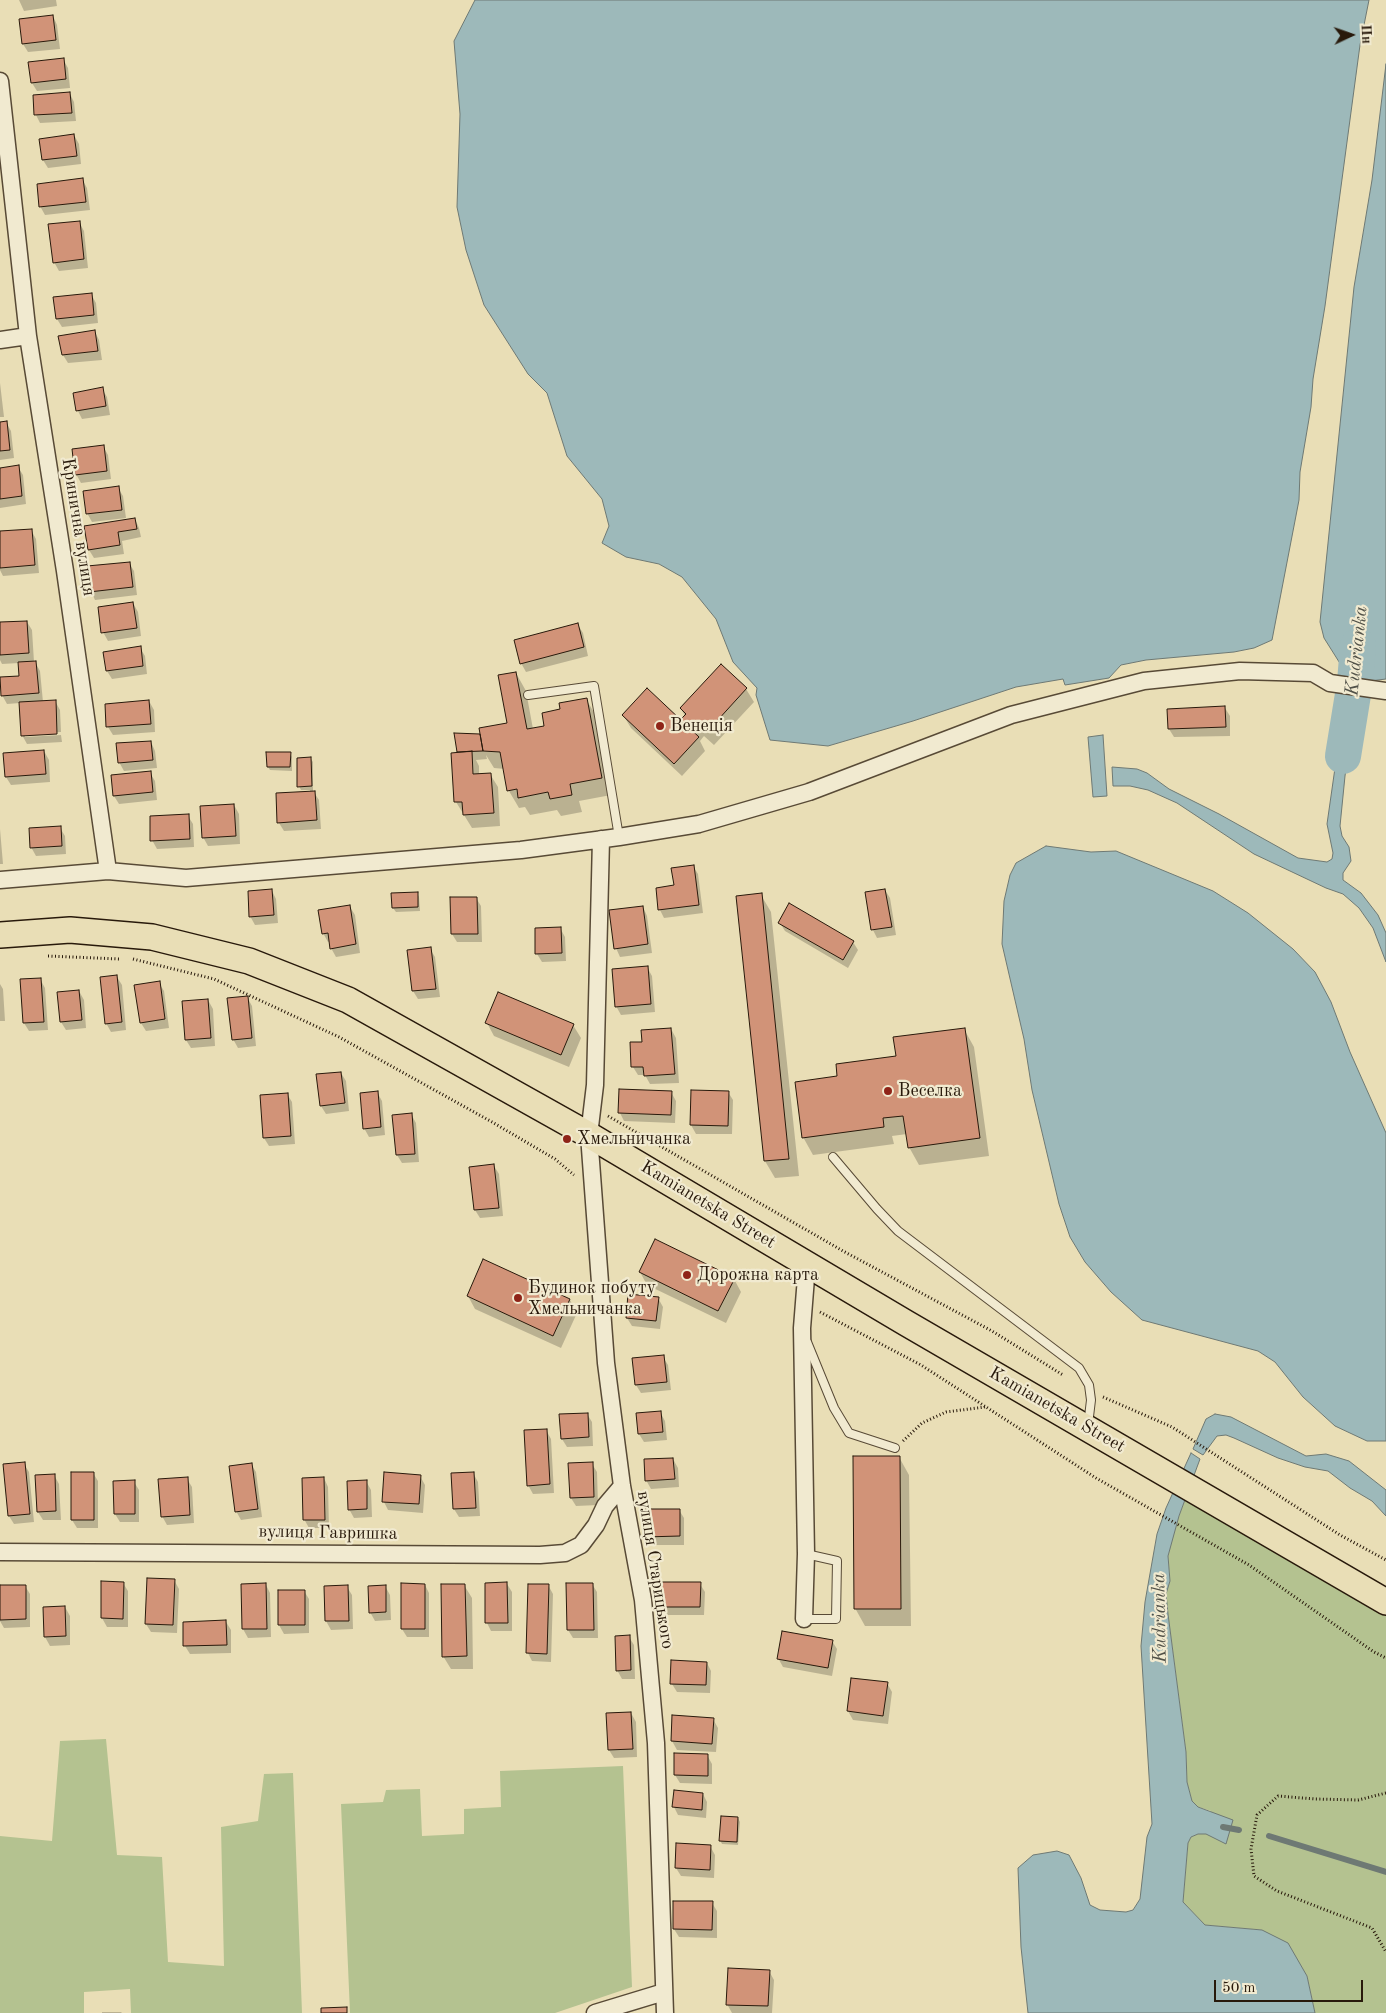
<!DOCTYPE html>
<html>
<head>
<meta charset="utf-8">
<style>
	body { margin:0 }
	#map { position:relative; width:1386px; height:2013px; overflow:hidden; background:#e9deb6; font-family:"Old Standard TT",serif }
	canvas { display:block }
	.north { position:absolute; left:1326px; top:10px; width:50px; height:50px; -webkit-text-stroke:4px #f1ead0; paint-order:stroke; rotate:87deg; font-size:14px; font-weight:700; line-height:20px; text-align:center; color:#28190b }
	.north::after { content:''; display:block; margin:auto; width:18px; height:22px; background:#28190b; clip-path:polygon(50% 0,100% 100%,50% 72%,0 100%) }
	.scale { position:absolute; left:1214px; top:1980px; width:149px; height:22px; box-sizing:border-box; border:2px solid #28190b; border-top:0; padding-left:6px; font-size:15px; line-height:18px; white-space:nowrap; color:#28190b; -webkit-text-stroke:4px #f1ead0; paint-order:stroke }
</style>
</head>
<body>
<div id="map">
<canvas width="1386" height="2013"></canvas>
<div class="north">Пн</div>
<div class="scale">50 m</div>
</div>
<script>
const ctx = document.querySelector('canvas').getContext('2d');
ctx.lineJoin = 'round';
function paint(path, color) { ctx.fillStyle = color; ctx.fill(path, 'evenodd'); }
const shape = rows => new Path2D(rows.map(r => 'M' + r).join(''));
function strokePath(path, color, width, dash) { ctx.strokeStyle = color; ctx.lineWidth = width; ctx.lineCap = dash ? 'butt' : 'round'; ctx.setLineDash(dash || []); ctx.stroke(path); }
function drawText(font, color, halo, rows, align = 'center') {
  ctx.font = font + ' "Old Standard TT",serif'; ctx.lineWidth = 4.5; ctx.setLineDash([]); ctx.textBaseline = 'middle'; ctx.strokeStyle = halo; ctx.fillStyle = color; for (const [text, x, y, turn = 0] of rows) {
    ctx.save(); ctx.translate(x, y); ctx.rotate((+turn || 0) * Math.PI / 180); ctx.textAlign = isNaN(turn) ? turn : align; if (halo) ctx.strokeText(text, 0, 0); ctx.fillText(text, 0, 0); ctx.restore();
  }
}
const green = shape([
	[1186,1496,1386,1614,1386,2013,1315,2013,1307,1976,1262,1930,1205,1925,1183,1902,1188,1843,1191,1837,1198,1834,1206,1834,1211,1811,1198,1807,1192,1801,1187,1782,1186,1752,1168,1614,1166,1594,1170,1581,1168,1556,1173,1534],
	[106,1739,117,1855,162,1857,168,1962,224,1966,221,1827,258,1821,264,1774,293,1773,302,2013,131,2013,130,1989,84,1992,84,2013,0,2013,0,1836,52,1841,60,1741],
	[623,1766,632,1987,555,2013,350,2013,341,1804,383,1802,386,1790,420,1789,422,1836,464,1834,464,1809,501,1807,500,1771]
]);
const water = shape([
	[475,0,1369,0,1360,45,1325,306,1313,379,1311,407,1300,472,1299,500,1272,640,1254,648,1234,652,1146,660,1121,665,1109,678,1065,685,1063,679,1016,687,913,721,828,746,770,740,756,695,757,688,733,662,716,619,682,577,659,564,626,557,602,543,609,526,602,499,567,456,547,393,528,374,484,305,466,250,457,207,460,114,454,41,475,0],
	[1386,64,1386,679,1370,681,1374,657,1368,656,1363,684,1347,681,1349,670,1341,665,1324,638,1320,622,1354,287,1372,180,1386,64],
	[1344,705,1355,707,1345,776,1340,826,1342,836,1349,847,1351,861,1343,873,1343,880,1361,893,1378,915,1386,933,1386,962,1373,928,1359,908,1343,894,1326,888,1254,854,1177,803,1148,790,1130,786,1113,786,1112,767,1137,769,1147,773,1169,789,1219,814,1298,858,1327,862,1332,859,1333,853,1327,824,1344,705],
	[1103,735,1107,796,1093,797,1088,737,1103,735],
	[1046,846,1091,852,1116,851,1213,891,1248,913,1293,949,1315,972,1331,1002,1350,1052,1386,1133,1386,1441,1367,1441,1335,1426,1303,1397,1275,1362,1258,1351,1142,1320,1111,1292,1085,1262,1070,1237,1059,1204,1032,1090,1024,1039,1002,944,1004,901,1010,875,1016,863,1046,846],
	[1215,1414,1231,1417,1306,1456,1326,1454,1349,1461,1386,1490,1386,1516,1372,1501,1350,1488,1328,1471,1305,1467,1278,1458,1234,1438,1226,1435,1217,1436,1203,1455,1193,1449,1206,1419,1215,1414],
	[1191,1453,1200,1459,1179,1516,1168,1556,1170,1581,1166,1594,1168,1614,1186,1752,1187,1782,1192,1801,1198,1807,1233,1820,1226,1844,1206,1834,1198,1834,1191,1837,1188,1843,1183,1902,1205,1925,1262,1930,1288,1943,1307,1976,1315,2013,1028,2013,1021,1947,1018,1868,1033,1855,1057,1851,1069,1855,1081,1878,1090,1905,1100,1910,1126,1912,1133,1910,1140,1899,1147,1837,1152,1824,1141,1646,1145,1602,1157,1534,1166,1508,1191,1453]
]);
const shadow = shape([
	[19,0,56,0,57,6,24,11],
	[53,16,57,25,60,49,28,52,23,44],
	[63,59,68,68,70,88,37,91,32,83],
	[70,94,74,102,76,121,40,123,36,115],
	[74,135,79,144,81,164,48,168,43,160,40,140],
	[82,179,87,188,90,210,45,215,40,206],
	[79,222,84,231,88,268,59,271,54,262],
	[91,294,96,303,98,323,62,327,57,319,55,298],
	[95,332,99,340,102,360,68,363,63,355,60,337],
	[0,383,4,417,0,417],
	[102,389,107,397,110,415,82,419,78,411,75,394],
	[6,422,11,431,14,458,0,460,0,423],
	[103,446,108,455,111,479,81,483,76,474],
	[18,467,23,475,26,504,0,508,0,469],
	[118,488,123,496,126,518,92,522,87,513],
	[135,519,139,528,141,537,122,541,124,554,94,558,89,550,86,527],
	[31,530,36,539,39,573,3,576,0,570,0,532],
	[129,563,134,571,137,595,95,600,91,591],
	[133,603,138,612,141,636,108,641,103,632],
	[27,622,32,630,34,662,35,662,40,671,43,702,55,701,60,710,61,732,25,734,25,737,61,735,62,742,27,744,22,735,20,703,7,704,2,695,21,677,19,663,2,664,0,660,0,624],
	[578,625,583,633,588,656,526,672,521,663],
	[140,648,145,656,147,674,112,679,107,671],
	[721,666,746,689,754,702,714,745,704,736,700,741,705,751,682,776,631,728,623,715,681,721,685,716,681,709],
	[516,673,526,691,533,729,546,727,562,710,586,699,596,716,611,795,579,801,582,812,561,816,557,810,530,815,525,807,519,808,509,791,505,769,494,768,486,755,487,759,476,760,479,766,479,775,490,774,498,787,500,826,472,828,456,802,453,754,459,754,456,735,481,735,509,724],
	[149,701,154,710,155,732,113,735,108,727],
	[1225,708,1230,716,1230,736,1174,737,1169,729,1169,710],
	[151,742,155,751,157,768,124,771,119,762],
	[44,751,49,760,50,782,11,785,6,777],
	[290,753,292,757,292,771,270,770,268,767],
	[311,759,313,762,313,791,319,800,321,829,284,831,279,823,277,794,310,792,310,790,301,790,299,786],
	[150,773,155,781,157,800,119,804,114,796],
	[234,805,239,814,240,844,208,846,203,837],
	[188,816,193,824,194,847,157,849,152,840],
	[60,828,65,836,66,854,36,856,31,847],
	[0,829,3,864,0,864],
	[693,866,698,874,703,913,664,918,660,910,657,889,675,886],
	[885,890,890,898,896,935,877,938,873,930,867,893],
	[272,891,276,899,278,923,255,925,250,916],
	[417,893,419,897,420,911,396,912,393,908,393,894],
	[761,895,771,912,799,1176,775,1178,765,1161],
	[476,898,481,906,482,942,457,942,452,934],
	[350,907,355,915,360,953,336,957,331,948,330,941,328,942,323,933],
	[643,907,647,916,652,953,620,957,616,948],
	[780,923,853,942,858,950,848,968,785,931],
	[560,928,565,937,566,961,542,962,537,954],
	[430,949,435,957,440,997,418,999,413,991],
	[647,967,652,976,655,1012,621,1015,616,1006],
	[117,977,122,985,126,1030,111,1032,106,1023],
	[40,979,45,988,48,1030,29,1031,24,1023,21,981],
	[159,983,164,991,169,1028,146,1031,141,1023],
	[0,984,3,989,5,1021,0,1021],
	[79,991,84,1000,86,1028,66,1030,61,1022,58,993],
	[247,997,252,1006,256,1046,238,1048,233,1039],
	[208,1000,213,1009,215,1046,191,1048,186,1040],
	[487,1023,573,1025,581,1038,569,1067,494,1036],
	[671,1029,676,1038,679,1083,650,1084,645,1075,638,1075,633,1067,643,1043],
	[964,1029,974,1047,989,1156,919,1165,909,1147,907,1134,892,1136,894,1144,813,1155,803,1137,839,1077,897,1057],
	[341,1073,346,1081,349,1111,326,1114,321,1106],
	[692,1091,728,1092,733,1100,732,1134,696,1134,691,1125],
	[377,1092,382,1101,385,1135,369,1137,364,1128],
	[671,1092,676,1101,675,1123,624,1121,620,1113],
	[287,1094,292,1102,295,1144,269,1146,264,1138,261,1096],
	[411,1114,416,1123,419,1162,402,1163,397,1155],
	[494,1166,499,1174,503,1216,480,1218,475,1210,470,1168],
	[484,1261,570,1300,577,1313,561,1348,475,1309,468,1296],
	[640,1272,734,1279,741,1292,726,1323,647,1285],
	[658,1298,663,1307,660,1329,632,1326,627,1318],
	[663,1357,668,1365,671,1390,641,1393,636,1385],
	[660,1412,665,1421,667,1440,644,1442,639,1434],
	[587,1414,592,1422,593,1446,567,1447,562,1439],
	[546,1430,551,1439,554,1493,533,1494,528,1485],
	[899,1457,909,1475,911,1626,865,1626,855,1608],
	[673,1459,678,1468,679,1487,651,1489,646,1480],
	[24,1464,29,1472,34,1522,14,1524,9,1516],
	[251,1464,256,1472,262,1517,241,1520,236,1511],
	[592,1464,597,1472,598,1505,576,1506,571,1498],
	[93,1473,98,1481,98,1528,77,1528,72,1520],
	[473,1473,478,1482,480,1516,459,1517,454,1509],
	[54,1475,59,1484,61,1520,43,1520,38,1512,36,1476],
	[420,1476,425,1485,423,1513,388,1510,384,1502],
	[324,1478,328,1487,329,1528,309,1528,304,1519],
	[187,1479,192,1487,194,1523,167,1525,162,1516],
	[366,1481,371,1490,372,1517,354,1518,349,1509],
	[134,1482,139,1490,139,1522,120,1522,115,1514],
	[679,1510,684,1518,684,1545,650,1545,645,1536],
	[174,1580,179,1589,177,1633,151,1632,146,1624],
	[102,1583,123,1583,128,1591,128,1627,107,1627,102,1618],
	[507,1584,512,1592,512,1631,491,1631,487,1623],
	[567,1584,592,1584,597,1592,598,1638,573,1638,568,1630],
	[700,1584,705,1592,704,1615,666,1615,661,1606],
	[242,1585,266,1585,270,1593,271,1637,248,1638,243,1629],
	[425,1585,429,1593,429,1637,407,1637,402,1629],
	[464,1585,472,1598,473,1669,451,1669,443,1656],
	[548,1585,553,1594,551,1662,532,1661,528,1653],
	[25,1586,30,1594,30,1627,4,1628,0,1621,0,1587],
	[385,1586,390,1595,391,1620,375,1621,370,1612],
	[325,1587,347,1587,352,1595,353,1629,331,1630,326,1621],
	[279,1591,304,1591,309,1599,309,1633,284,1634,279,1625],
	[65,1607,70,1616,70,1645,50,1646,45,1637,44,1608],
	[226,1622,231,1630,231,1653,190,1654,185,1646,184,1623],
	[629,1637,634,1645,635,1679,622,1679,617,1670],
	[832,1641,837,1649,832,1676,783,1667,778,1658],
	[707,1663,711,1671,710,1693,677,1692,672,1684],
	[852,1679,887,1683,892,1692,888,1724,853,1720,848,1711],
	[631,1713,636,1722,637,1757,614,1758,609,1750],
	[674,1717,713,1719,718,1728,716,1752,677,1750,672,1741],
	[707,1755,712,1764,712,1784,680,1783,675,1775],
	[703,1794,707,1802,706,1818,678,1815,674,1807],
	[738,1818,740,1822,738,1845,722,1844,720,1840],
	[710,1846,715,1855,714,1878,681,1876,676,1868],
	[712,1903,717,1911,717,1938,679,1937,674,1929],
	[769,1971,774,1980,772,2013,732,2013,727,2004],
	[102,2012,121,2012,122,2013,102,2013]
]);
const stream = shape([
	[1223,1827,1239,1830],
	[1269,1836,1386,1872]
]);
const river = shape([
	[1343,756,1355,682,1358,646]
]);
const building = shape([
	[53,15,56,40,22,44,19,19,53,15],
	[64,58,66,79,31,83,28,62,64,58],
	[70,92,72,113,34,115,33,95,70,92],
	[74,134,77,156,42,160,39,139,74,134],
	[83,178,86,202,39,207,37,184,83,178],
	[80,221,84,259,53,263,48,224,80,221],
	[92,293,94,315,56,319,53,297,92,293],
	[95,330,98,351,62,355,58,336,95,330],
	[103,387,106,406,76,411,73,393,103,387],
	[7,421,10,450,0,451,0,422,7,421],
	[104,445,107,471,75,475,72,449,104,445],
	[19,465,22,496,0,499,0,468,19,465],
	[119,486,122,510,86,514,83,491,119,486],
	[135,518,137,529,118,532,120,545,88,550,84,526,135,518],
	[32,529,35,565,0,568,0,531,32,529],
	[130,562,133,587,89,592,87,566,130,562],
	[133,602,137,628,101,633,98,607,133,602],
	[27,621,29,653,0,655,0,622,27,621],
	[578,623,584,647,520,664,514,640,578,623],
	[141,646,143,666,106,671,103,652,141,646],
	[36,661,39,693,1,696,0,677,19,676,18,662,36,661],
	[721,664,747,688,706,733,696,724,691,729,680,720,686,714,680,708,721,664],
	[516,672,527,729,544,726,542,713,560,709,559,703,587,698,602,778,570,784,572,795,550,799,548,792,518,798,517,789,507,791,500,752,483,751,479,728,507,723,498,675,516,672],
	[647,688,699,737,674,764,622,715,647,688],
	[56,700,57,734,21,736,19,702,56,700],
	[149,700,151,724,106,727,105,704,149,700],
	[1225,706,1226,727,1168,729,1167,709,1225,706],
	[454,733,480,734,483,751,457,752,454,733],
	[151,741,153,760,118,763,116,743,151,741],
	[44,750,46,774,5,777,3,753,44,750],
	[472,751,473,774,491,773,494,813,463,815,462,802,454,802,451,753,472,751],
	[266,752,291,752,290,767,267,767,266,752],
	[311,757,312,786,297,787,297,758,311,757],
	[151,771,153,792,113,796,111,775,151,771],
	[315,791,317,820,277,823,276,793,315,791],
	[234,804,236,836,202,838,200,806,234,804],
	[189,814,190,839,150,841,150,816,189,814],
	[61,826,62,846,30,848,29,828,61,826],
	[694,865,699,905,658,910,656,888,674,885,671,868,694,865],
	[272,889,274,915,249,917,248,891,272,889],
	[885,889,892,927,871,930,865,892,885,889],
	[418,892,418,907,392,908,391,893,418,892],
	[762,893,789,1159,764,1161,736,896,762,893],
	[450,897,477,897,478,934,451,934,450,897],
	[789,903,854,941,843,960,778,923,789,903],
	[350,905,356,944,330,949,328,933,322,934,318,910,350,905],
	[643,906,648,944,614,949,609,910,643,906],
	[561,927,562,953,535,954,535,928,561,927],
	[431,947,436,989,412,991,407,950,431,947],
	[648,966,651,1004,615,1007,612,969,648,966],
	[117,975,122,1022,105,1024,100,977,117,975],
	[41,978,44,1022,23,1023,20,979,41,978],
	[160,981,165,1019,140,1023,134,985,160,981],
	[79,990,82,1020,60,1022,57,992,79,990],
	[498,992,574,1024,561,1055,485,1023,498,992],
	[248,996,252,1038,232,1040,227,998,248,996],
	[208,999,211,1038,185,1040,182,1001,208,999],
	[671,1028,675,1074,644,1076,643,1067,631,1067,630,1042,642,1042,641,1030,671,1028],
	[965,1028,980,1138,908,1148,903,1116,883,1118,884,1127,802,1138,795,1082,837,1076,836,1064,896,1056,893,1037,965,1028],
	[341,1072,345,1103,320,1106,316,1074,341,1072],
	[619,1089,672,1091,671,1115,618,1113,619,1089],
	[691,1090,729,1091,728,1126,690,1125,691,1090],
	[378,1091,381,1127,363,1129,360,1093,378,1091],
	[288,1093,291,1136,263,1138,260,1095,288,1093],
	[412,1113,415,1154,396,1155,392,1115,412,1113],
	[494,1164,499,1208,474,1210,469,1167,494,1164],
	[655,1239,735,1278,718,1311,639,1272,655,1239],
	[483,1259,570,1299,553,1336,467,1296,483,1259],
	[628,1294,659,1297,656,1321,626,1318,628,1294],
	[664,1355,667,1382,635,1385,632,1358,664,1355],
	[661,1411,663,1432,638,1434,636,1413,661,1411],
	[588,1413,589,1437,561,1439,559,1414,588,1413],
	[547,1429,550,1484,527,1486,524,1430,547,1429],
	[853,1456,900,1456,901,1609,854,1609,853,1456],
	[673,1458,675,1479,645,1481,644,1459,673,1458],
	[25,1462,30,1514,8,1516,3,1464,25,1462],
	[593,1462,594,1497,570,1498,568,1463,593,1462],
	[252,1463,258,1509,235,1512,229,1466,252,1463],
	[71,1472,94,1472,94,1520,71,1520,71,1472],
	[384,1472,421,1475,419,1504,382,1502,384,1472],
	[474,1472,476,1508,453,1509,451,1473,474,1472],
	[55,1474,56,1511,37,1512,35,1475,55,1474],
	[188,1477,190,1515,161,1517,158,1479,188,1477],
	[324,1477,325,1520,303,1520,302,1478,324,1477],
	[135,1480,135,1514,114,1514,113,1481,135,1480],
	[367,1480,367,1509,348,1510,347,1481,367,1480],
	[644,1509,680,1509,680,1536,644,1537,644,1509],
	[147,1578,175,1579,173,1625,145,1624,147,1578],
	[101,1581,124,1582,123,1619,101,1618,101,1581],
	[507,1582,508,1623,485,1623,485,1583,507,1582],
	[660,1582,701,1582,700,1607,659,1607,660,1582],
	[266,1583,267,1629,242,1629,241,1584,266,1583],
	[401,1583,425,1584,425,1629,401,1629,401,1583],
	[566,1583,593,1583,594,1630,567,1630,566,1583],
	[441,1584,465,1584,467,1656,442,1657,441,1584],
	[528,1584,549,1584,547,1654,526,1653,528,1584],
	[0,1585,26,1585,26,1619,0,1620,0,1585],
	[348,1585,349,1621,325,1621,324,1586,348,1585],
	[386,1585,386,1612,369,1613,368,1586,386,1585],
	[278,1590,305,1590,305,1625,278,1625,278,1590],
	[65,1606,66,1636,44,1637,43,1607,65,1606],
	[226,1620,227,1645,183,1646,183,1622,226,1620],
	[782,1631,833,1640,828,1668,777,1659,782,1631],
	[630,1635,631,1670,616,1671,615,1636,630,1635],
	[671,1660,707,1662,706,1685,670,1684,671,1660],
	[851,1678,888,1682,883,1716,847,1711,851,1678],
	[631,1712,633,1749,608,1750,606,1713,631,1712],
	[672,1715,714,1718,712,1744,671,1741,672,1715],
	[674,1753,708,1754,708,1776,674,1775,674,1753],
	[674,1790,703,1793,702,1810,672,1807,674,1790],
	[721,1816,738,1817,737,1842,719,1841,721,1816],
	[676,1843,711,1845,710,1870,675,1868,676,1843],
	[673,1901,713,1901,712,1930,673,1929,673,1901],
	[728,1968,770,1970,768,2006,726,2005,728,1968],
	[347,2007,347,2013,321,2013,321,2008,347,2007]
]);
const path = shape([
	[48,956,119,959],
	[133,959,214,979,339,1037,492,1122,555,1159,574,1175],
	[608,1116,843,1251,992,1331,1063,1375],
	[820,1312,921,1365,1096,1478,1249,1565,1374,1652,1386,1658],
	[1103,1397,1172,1427,1340,1535,1386,1560],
	[903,1441,922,1423,946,1412,985,1407],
	[1386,1793,1358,1800,1315,1799,1278,1796,1257,1815,1251,1849,1254,1876,1277,1891,1372,1928,1386,1952]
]);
const service = shape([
	[528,695,594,686,619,837],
	[833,1157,877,1209,898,1231,1079,1368,1089,1385,1091,1400,1088,1425],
	[807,1342,834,1408,849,1433,895,1448],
	[804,1619,836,1619,837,1561,806,1554]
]);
const minor = shape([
	[0,81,28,336,65,571,108,871,0,880],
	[0,340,28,336],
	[601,839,595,1085,589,1135,606,1363,622,1486,643,1600,656,1743,665,2013],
	[108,871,186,878,521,850,619,837,699,824,809,792,1011,715,1144,681,1240,671,1313,673,1330,683,1386,691],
	[0,1552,540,1555,565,1553,581,1545,596,1525,605,1506,622,1486],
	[804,1619,806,1554,802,1328,807,1265],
	[595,2013,664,1992]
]);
const primary = shape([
	[0,935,70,930,152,937,249,961,348,1000,589,1135,906,1323,1386,1602]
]);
const markers = [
	[660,726,5,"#8f2418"],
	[888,1091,5,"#8f2418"],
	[567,1139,5,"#8f2418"],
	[687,1275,5,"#8f2418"],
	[518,1298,5,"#8f2418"]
];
const streetNames = [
	["Кринична вулиця",78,527,81],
	["Kamianetska Street",708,1205,31],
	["Kamianetska Street",1057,1410,30],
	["вулиця Гавришка",328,1533,1],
	["вулиця Старицького",655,1570,81]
];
const poiNames = [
	["Венеція",670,726],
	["Веселка",898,1091],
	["Хмельничанка",577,1139],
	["Дорожна карта",697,1275],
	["Будинок побуту",528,1288],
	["Хмельничанка",528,1309]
];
const waterNames = [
	["Kudrianka",1357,651,-84],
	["Kudrianka",1160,1618,-91]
];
paint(green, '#b4c290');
paint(water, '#9db9ba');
strokePath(water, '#6e7974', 1);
paint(shadow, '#0003');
strokePath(stream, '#6e7974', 6);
strokePath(river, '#9db9ba', 36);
paint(building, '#d19378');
strokePath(building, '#28190b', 1);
strokePath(service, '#584a36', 10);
strokePath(minor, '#584a36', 19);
strokePath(primary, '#28190b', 28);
strokePath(path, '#28190b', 3, [1, 2.5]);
strokePath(service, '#f1ead0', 8);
strokePath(minor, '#f1ead0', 16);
strokePath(primary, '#e9deb6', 25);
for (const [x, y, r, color] of markers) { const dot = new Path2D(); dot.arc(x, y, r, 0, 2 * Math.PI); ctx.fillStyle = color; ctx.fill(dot); strokePath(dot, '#f1ead0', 2); }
drawText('18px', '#28190b', '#f1ead0', streetNames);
drawText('18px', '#28190b', '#f1ead0', poiNames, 'left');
drawText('italic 19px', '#515148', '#f1ead0', waterNames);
</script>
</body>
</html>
